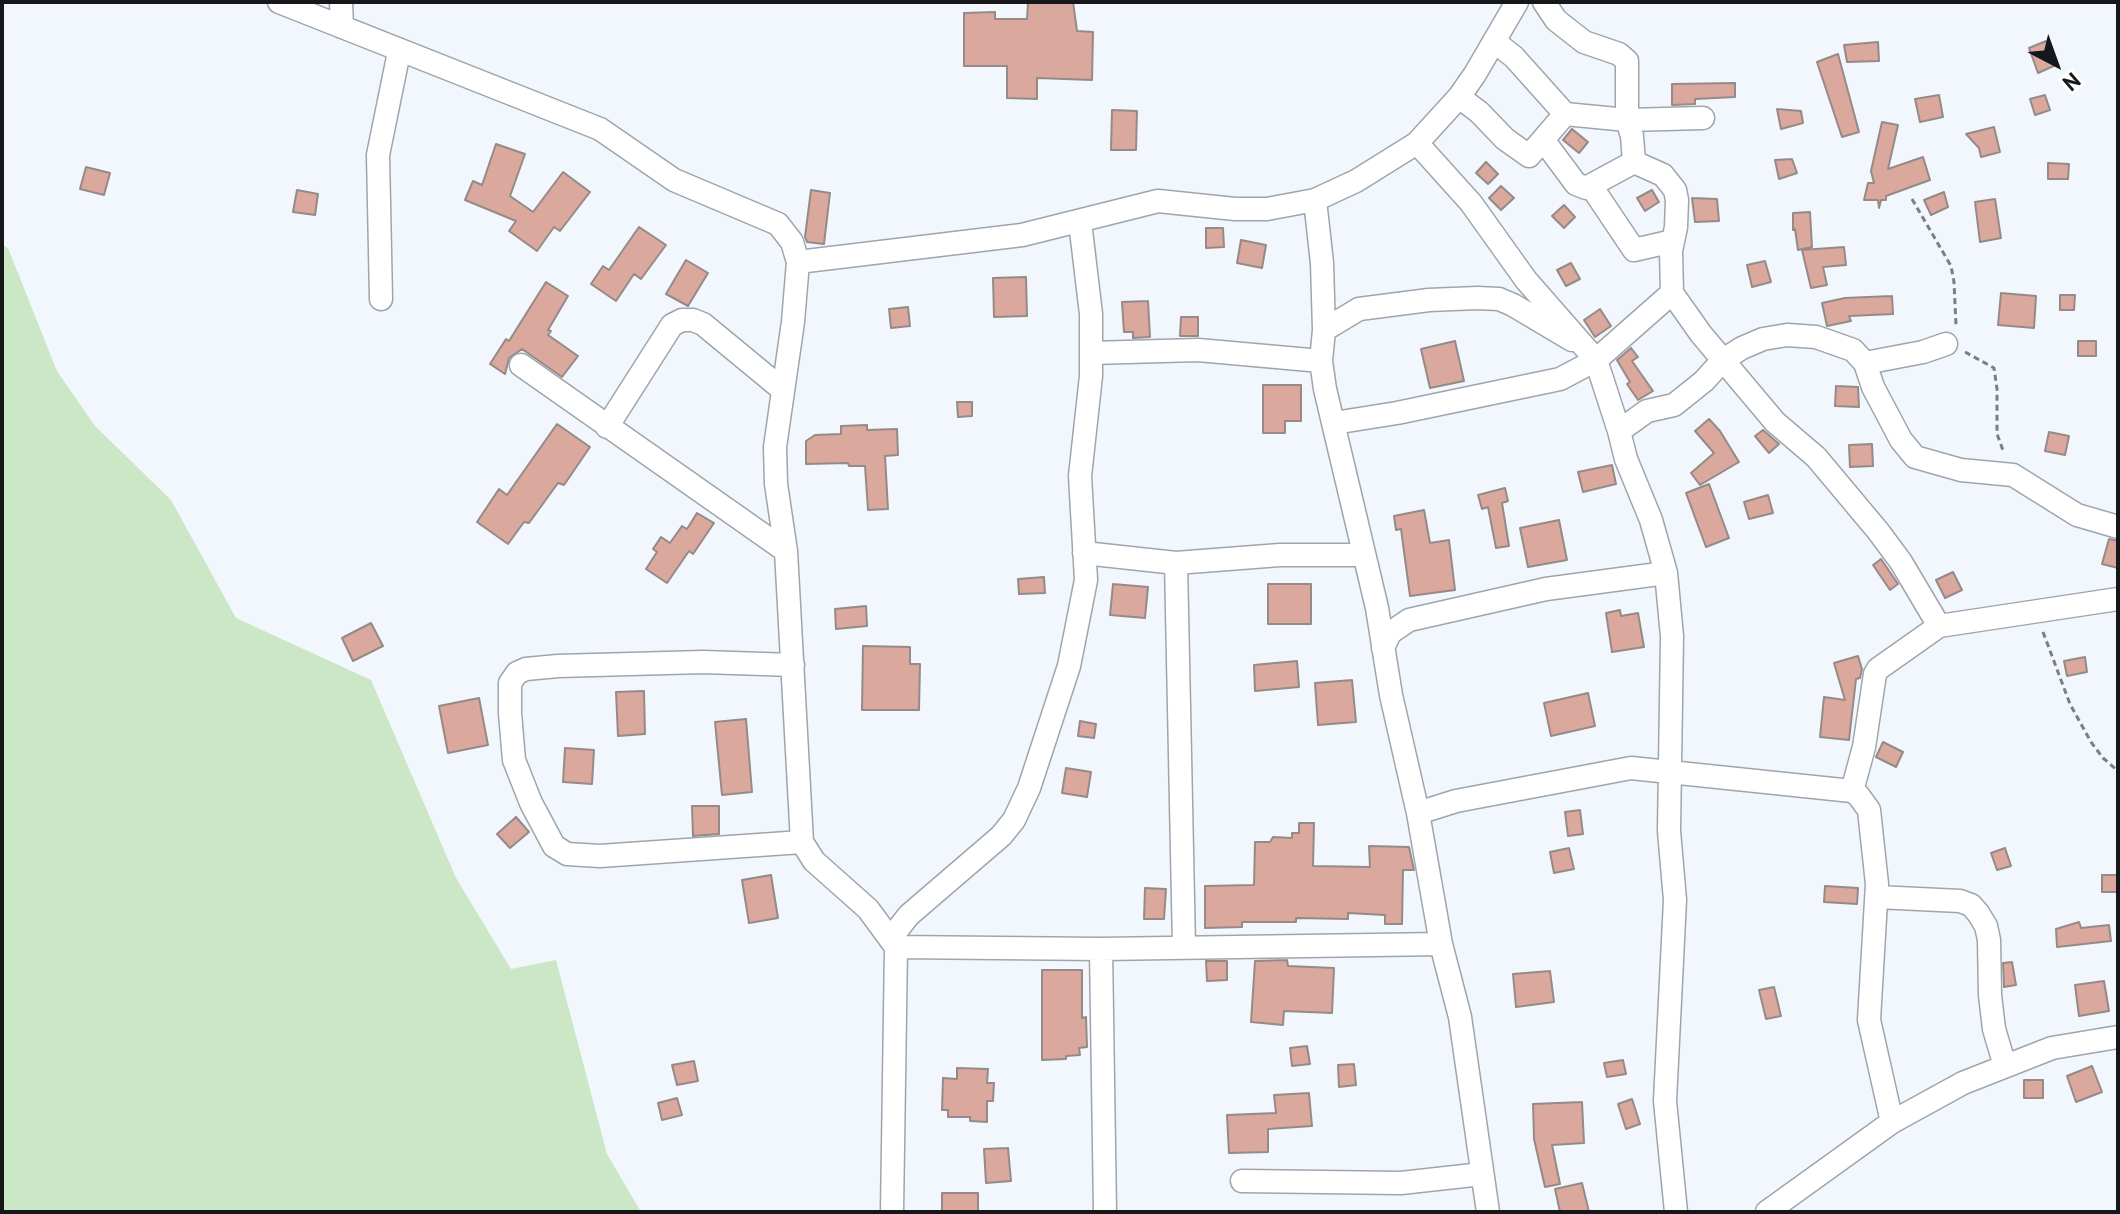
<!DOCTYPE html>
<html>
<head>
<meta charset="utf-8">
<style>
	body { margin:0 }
	#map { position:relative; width:2120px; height:1214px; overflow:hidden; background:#f1f7fd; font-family:"PT Sans",sans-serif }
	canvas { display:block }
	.frame { position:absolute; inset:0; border:4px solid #15171a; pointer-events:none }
	.north { position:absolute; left:2016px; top:24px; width:80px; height:80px; -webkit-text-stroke:6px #fff; paint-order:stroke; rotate:139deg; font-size:22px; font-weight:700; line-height:32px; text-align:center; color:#15171a }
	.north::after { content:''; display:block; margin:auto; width:28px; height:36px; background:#15171a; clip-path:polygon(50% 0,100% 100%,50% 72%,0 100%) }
</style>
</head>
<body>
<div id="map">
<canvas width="2120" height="1214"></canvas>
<div class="frame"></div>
<div class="north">N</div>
</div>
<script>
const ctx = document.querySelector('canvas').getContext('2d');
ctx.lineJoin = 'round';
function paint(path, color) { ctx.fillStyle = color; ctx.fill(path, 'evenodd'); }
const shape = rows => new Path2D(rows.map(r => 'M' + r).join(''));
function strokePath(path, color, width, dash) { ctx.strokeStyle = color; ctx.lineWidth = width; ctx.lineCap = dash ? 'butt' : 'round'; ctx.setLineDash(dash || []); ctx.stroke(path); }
const green = shape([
	[2,245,8,248,57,371,95,426,171,500,236,618,371,680,456,878,511,969,556,960,607,1154,641,1212,2,1212]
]);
const building = shape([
	[1028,2,1073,2,1077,31,1093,32,1092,80,1037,78,1037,99,1007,98,1007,66,964,66,964,13,995,12,995,19,1027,19,1028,2],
	[2046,41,2056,65,2038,73,2029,48,2046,41],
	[1878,42,1879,61,1847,62,1844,45,1878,42],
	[1838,54,1859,132,1842,137,1817,62,1838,54],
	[1735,83,1735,97,1695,99,1695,104,1672,105,1672,84,1735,83],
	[1939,95,1943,117,1920,122,1915,99,1939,95],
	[2045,95,2050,110,2035,115,2030,99,2045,95],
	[1777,109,1801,111,1803,123,1781,129,1777,109],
	[1112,110,1137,111,1136,150,1111,150,1112,110],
	[1882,122,1898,125,1888,169,1923,157,1930,180,1886,196,1886,200,1881,200,1879,208,1878,200,1864,200,1868,183,1874,183,1871,171,1882,122],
	[1994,127,2000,152,1981,157,1979,148,1966,134,1994,127],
	[1572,129,1588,142,1579,153,1563,140,1572,129],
	[496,144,525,154,510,196,533,212,563,172,590,192,560,231,554,227,537,251,509,231,516,221,465,200,473,181,482,185,496,144],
	[1792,159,1797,173,1779,179,1775,160,1792,159],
	[1486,162,1498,174,1488,184,1476,173,1486,162],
	[2048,163,2069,164,2068,179,2048,179,2048,163],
	[86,167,110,173,104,195,80,189,86,167],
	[1501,186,1514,198,1501,210,1489,198,1501,186],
	[297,190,318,194,315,215,293,212,297,190],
	[811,190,830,193,824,244,807,242,805,237,811,190],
	[1652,190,1659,202,1645,211,1637,198,1652,190],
	[1944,192,1948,207,1931,215,1924,200,1944,192],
	[1692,198,1717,199,1719,221,1695,222,1692,198],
	[1995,199,2001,238,1980,242,1975,202,1995,199],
	[1564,205,1575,217,1564,228,1552,216,1564,205],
	[1810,212,1812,247,1798,250,1795,229,1793,230,1793,213,1810,212],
	[639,227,666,245,641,279,634,274,616,301,591,284,603,266,609,270,639,227],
	[1206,228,1223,228,1224,247,1206,248,1206,228],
	[1241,240,1266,245,1262,268,1237,263,1241,240],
	[1844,247,1846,265,1823,267,1827,285,1811,288,1802,250,1844,247],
	[686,260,708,273,688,306,666,294,686,260],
	[1765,261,1771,282,1752,287,1747,265,1765,261],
	[1571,263,1580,279,1566,286,1557,270,1571,263],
	[1026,277,1027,316,994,317,993,278,1026,277],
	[546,282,568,296,548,330,551,331,548,335,578,356,562,377,522,349,509,358,505,374,490,364,506,339,509,341,546,282],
	[2001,293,2036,296,2034,328,1998,325,2001,293],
	[2060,295,2075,295,2074,310,2060,310,2060,295],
	[1892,296,1893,314,1849,316,1851,321,1827,326,1822,303,1845,298,1892,296],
	[1148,301,1150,337,1133,338,1133,332,1124,332,1122,302,1148,301],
	[908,307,910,326,891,328,889,309,908,307],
	[1600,309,1611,326,1595,337,1584,320,1600,309],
	[1181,317,1198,317,1198,336,1180,336,1181,317],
	[1455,341,1464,381,1430,388,1421,349,1455,341],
	[2078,341,2096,341,2096,356,2078,356,2078,341],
	[1631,348,1638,357,1632,361,1653,391,1638,400,1627,384,1630,382,1617,360,1631,348],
	[1263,385,1301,385,1301,421,1285,421,1285,433,1263,433,1263,385],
	[1836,386,1858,387,1859,407,1835,406,1836,386],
	[957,402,972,402,972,416,958,417,957,402],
	[1709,419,1720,431,1739,462,1700,485,1691,473,1714,453,1695,431,1709,419],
	[557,424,590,447,564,485,558,483,529,523,524,522,508,544,477,522,499,489,507,495,557,424],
	[867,425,867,430,897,429,898,455,885,456,888,509,868,510,865,466,849,466,848,463,806,464,806,441,815,435,841,434,841,426,867,425],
	[1763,430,1779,444,1769,453,1755,436,1763,430],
	[2049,432,2069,436,2065,455,2045,451,2049,432],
	[1872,444,1873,466,1850,467,1849,445,1872,444],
	[1612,465,1616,484,1583,492,1578,472,1612,465],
	[1709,484,1729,538,1706,547,1686,493,1709,484],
	[1505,488,1508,501,1502,503,1509,546,1496,548,1488,507,1482,509,1478,495,1505,488],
	[1768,495,1773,513,1749,519,1744,502,1768,495],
	[1424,510,1430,543,1449,540,1455,590,1410,596,1401,529,1396,530,1394,516,1424,510],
	[697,513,714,523,693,554,689,551,667,583,646,569,657,552,653,549,661,537,670,543,682,526,687,529,697,513],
	[1559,520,1567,560,1528,567,1520,528,1559,520],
	[2109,539,2118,541,2118,568,2102,564,2109,539],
	[1881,559,1898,584,1890,590,1873,565,1881,559],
	[1953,572,1962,590,1945,598,1936,580,1953,572],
	[1044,577,1045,593,1019,594,1018,579,1044,577],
	[1113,584,1148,587,1145,618,1110,615,1113,584],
	[1268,584,1311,584,1311,624,1268,624,1268,584],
	[866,606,867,626,836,629,835,609,866,606],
	[1620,610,1621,616,1638,613,1644,647,1612,652,1606,613,1620,610],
	[371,623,383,646,353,661,342,638,371,623],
	[863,646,910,647,910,664,920,664,919,710,862,710,863,646],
	[1858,656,1862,669,1860,678,1856,679,1849,740,1820,737,1824,697,1845,700,1834,663,1858,656],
	[2085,657,2087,672,2067,676,2064,661,2085,657],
	[1297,661,1299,687,1255,691,1254,665,1297,661],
	[1352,680,1356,722,1318,725,1315,683,1352,680],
	[644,691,645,734,618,736,616,692,644,691],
	[1588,693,1595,726,1551,736,1544,703,1588,693],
	[479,698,488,745,448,753,439,706,479,698],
	[746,719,752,792,722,795,715,722,746,719],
	[1080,721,1096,724,1094,738,1078,736,1080,721],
	[1883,742,1903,752,1896,767,1876,757,1883,742],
	[565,748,594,750,592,784,563,782,565,748],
	[1066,768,1091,772,1087,797,1062,793,1066,768],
	[692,806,719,806,719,834,693,836,692,806],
	[1580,810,1583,834,1568,836,1565,812,1580,810],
	[516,817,529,832,510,848,497,834,516,817],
	[1299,823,1314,823,1313,866,1370,867,1369,846,1409,847,1414,870,1403,870,1402,924,1385,924,1385,915,1348,913,1348,919,1296,918,1296,922,1242,922,1242,927,1205,928,1205,886,1254,885,1255,842,1270,842,1273,837,1292,838,1292,833,1299,833,1299,823],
	[1569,848,1574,869,1554,873,1550,852,1569,848],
	[2005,848,2011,866,1997,870,1991,853,2005,848],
	[771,875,778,918,749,923,742,880,771,875],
	[2102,875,2118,875,2118,892,2102,892,2102,875],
	[1825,886,1858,888,1857,904,1824,902,1825,886],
	[1145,888,1166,889,1164,919,1144,919,1145,888],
	[2079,922,2081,928,2109,925,2111,941,2057,947,2056,929,2079,922],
	[1287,960,1288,966,1334,968,1332,1013,1284,1011,1283,1025,1251,1022,1255,961,1287,960],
	[1206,961,1227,961,1227,980,1207,981,1206,961],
	[2012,962,2016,985,2004,987,2003,963,2012,962],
	[1042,970,1082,970,1082,1018,1086,1017,1087,1047,1079,1048,1080,1055,1066,1056,1066,1059,1042,1060,1042,970],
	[1550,971,1554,1002,1516,1007,1513,974,1550,971],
	[2104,981,2109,1011,2079,1016,2075,985,2104,981],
	[1774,987,1781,1016,1766,1019,1759,990,1774,987],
	[1307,1046,1310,1064,1292,1066,1290,1048,1307,1046],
	[1623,1060,1626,1074,1607,1077,1604,1063,1623,1060],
	[694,1061,698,1081,677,1085,672,1065,694,1061],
	[1354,1064,1356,1085,1339,1087,1338,1065,1354,1064],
	[2092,1066,2102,1092,2076,1102,2067,1076,2092,1066],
	[957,1068,988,1069,987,1083,994,1083,993,1101,987,1101,987,1122,970,1121,970,1117,948,1117,948,1110,942,1110,943,1078,957,1079,957,1068],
	[2024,1080,2043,1080,2043,1098,2024,1098,2024,1080],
	[1309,1093,1312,1126,1268,1129,1268,1152,1229,1153,1227,1115,1276,1113,1274,1095,1309,1093],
	[677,1098,682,1115,662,1120,658,1103,677,1098],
	[1632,1099,1640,1124,1626,1129,1618,1104,1632,1099],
	[1582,1102,1584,1143,1552,1145,1560,1184,1545,1187,1534,1139,1533,1104,1582,1102],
	[1008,1148,1011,1181,986,1183,984,1149,1008,1148],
	[1582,1183,1589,1212,1560,1212,1555,1189,1582,1183],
	[942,1193,978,1193,978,1212,942,1212,942,1193]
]);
const path = shape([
	[1912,199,1951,266,1954,282,1956,325],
	[1965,352,1994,368,1997,389,1997,434,2004,453],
	[2043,632,2070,704,2091,742,2103,758,2118,771]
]);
const minor = shape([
	[279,2,600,129,674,180,778,224,792,242,798,262,793,322,775,447,776,484,786,551,802,842,814,861,868,909,896,947,892,1212],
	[341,2,342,27],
	[1544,2,1556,20,1584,42,1619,54,1627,61,1627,120,1632,136,1634,162,1663,175,1675,190,1677,200,1676,227,1671,251,1672,293,1701,334,1775,422,1816,457,1878,531,1901,562,1939,626],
	[1495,42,1514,57,1565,114,1627,120,1703,118],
	[1459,97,1479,112,1505,139,1529,156,1565,114],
	[1544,141,1576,184,1586,188,1634,162],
	[1417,143,1471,203,1526,280,1596,360,1619,431,1626,459,1651,520,1666,573,1672,636,1669,831,1675,900,1665,1101,1676,1212],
	[1591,186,1634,250,1673,241],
	[1315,200,1322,263,1324,330,1321,361,1325,389,1377,608,1391,695,1418,813,1441,944,1460,1017,1488,1212],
	[798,262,1022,235,1158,201,1235,209,1267,209,1315,200,1356,181,1417,143,1459,97,1475,74,1517,2],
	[381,299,378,155,399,52],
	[1324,330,1359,309,1429,300,1477,298,1499,299,1513,305,1572,340],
	[1091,353,1198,350,1321,361],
	[1865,363,1923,352,1946,344],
	[521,365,786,551],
	[1334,423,1397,413,1560,379,1596,360,1672,293],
	[607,427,672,325,682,320,693,320,703,324,783,390],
	[1619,431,1647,411,1674,405,1704,381,1723,360,1742,348,1763,339,1787,335,1816,337,1853,350,1865,363,1873,387,1901,440,1915,457,1961,470,2013,475,2077,515,2118,527],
	[1084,553,1176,563,1280,555,1363,555],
	[1176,563,1184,947],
	[1383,648,1390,633,1409,620,1546,589,1666,573],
	[793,665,703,662,558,666,526,669,517,673,510,683,510,713,514,760,531,803,554,846,567,854,600,856,802,842],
	[1852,791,1864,747,1875,674,1878,669,1939,626,2118,599],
	[1418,813,1456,801,1631,768,1852,791,1858,795,1869,810,1877,884,1869,1020,1892,1122],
	[1877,897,1960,901,1971,905,1978,913,1986,926,1989,940,1990,995,1994,1029,2005,1066],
	[890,939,909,915,1001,836,1014,820,1029,788,1069,666,1086,580,1080,476,1091,376,1091,314,1080,222],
	[896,947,1101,949,1441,944],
	[1101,949,1105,1212],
	[1242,1181,1401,1183,1482,1174],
	[1767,1212,1892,1122,1963,1083,2052,1048,2118,1037]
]);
paint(green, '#cbe7c6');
paint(building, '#daa89d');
strokePath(building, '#958a87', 2);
strokePath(minor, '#9ea5ad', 25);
strokePath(path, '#7b7f83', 3, [6, 4]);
strokePath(minor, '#fff', 22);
</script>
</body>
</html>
